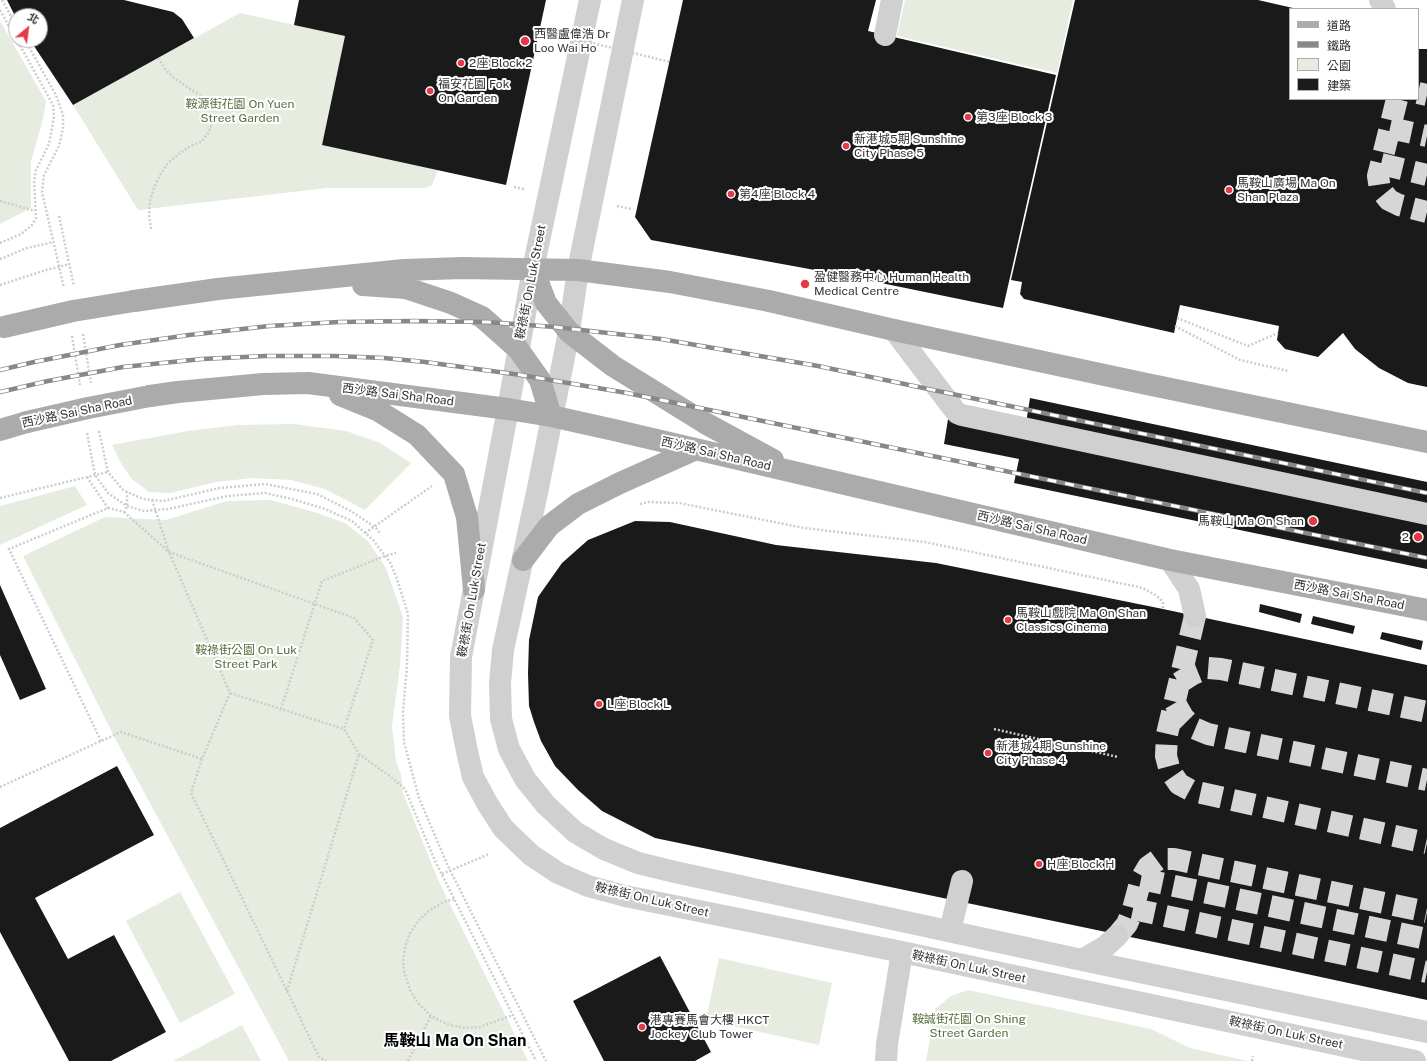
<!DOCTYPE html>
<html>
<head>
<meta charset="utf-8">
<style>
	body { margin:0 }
	#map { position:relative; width:1427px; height:1061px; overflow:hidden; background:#fff; font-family:"Public Sans","Noto Sans TC",sans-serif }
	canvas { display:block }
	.legend { position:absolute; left:1289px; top:8px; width:130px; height:92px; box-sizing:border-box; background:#fff; border:1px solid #adadad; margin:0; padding:5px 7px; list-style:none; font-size:12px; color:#333 }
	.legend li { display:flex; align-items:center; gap:8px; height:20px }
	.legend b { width:20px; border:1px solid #adadad }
	.north { position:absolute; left:8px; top:8px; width:40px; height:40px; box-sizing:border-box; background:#fff; border:1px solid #adadad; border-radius:50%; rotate:29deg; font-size:11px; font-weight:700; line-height:16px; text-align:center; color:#333 }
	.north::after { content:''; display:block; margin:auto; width:14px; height:18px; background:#e63946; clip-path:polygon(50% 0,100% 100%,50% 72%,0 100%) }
</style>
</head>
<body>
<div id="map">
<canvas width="1427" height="1061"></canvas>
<ul class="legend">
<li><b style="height:5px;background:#ababab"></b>道路</li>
<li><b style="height:5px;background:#888"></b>鐵路</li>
<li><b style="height:11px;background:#e6ecdf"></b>公園</li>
<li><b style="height:11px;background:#1a1a1a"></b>建築</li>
</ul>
<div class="north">北</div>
</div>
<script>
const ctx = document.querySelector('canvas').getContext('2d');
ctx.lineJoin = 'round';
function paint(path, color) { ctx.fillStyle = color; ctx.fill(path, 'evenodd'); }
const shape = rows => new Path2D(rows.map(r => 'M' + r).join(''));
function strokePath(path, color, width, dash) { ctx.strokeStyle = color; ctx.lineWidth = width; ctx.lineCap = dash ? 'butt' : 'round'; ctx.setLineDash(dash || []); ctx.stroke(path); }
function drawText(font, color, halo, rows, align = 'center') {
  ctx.font = font + ' "Public Sans","Noto Sans TC",sans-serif'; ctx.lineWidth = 4; ctx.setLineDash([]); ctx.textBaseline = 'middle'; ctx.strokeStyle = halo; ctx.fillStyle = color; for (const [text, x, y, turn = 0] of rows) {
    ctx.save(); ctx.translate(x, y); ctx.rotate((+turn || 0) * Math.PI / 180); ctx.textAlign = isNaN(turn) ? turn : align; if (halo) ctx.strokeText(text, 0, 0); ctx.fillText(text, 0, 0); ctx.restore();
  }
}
const green = shape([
	[905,0,1073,0,1057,73,897,36],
	[240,13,345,36,322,145,438,170,432,185,425,188,327,188,138,210,73,105],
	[0,21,46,101,43,119,31,161,31,208,0,224],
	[294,424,346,431,380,443,411,463,365,510,325,489,291,480,253,478,216,482,171,493,149,492,132,479,122,465,112,445,188,431,238,425],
	[75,486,87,505,0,545,0,506],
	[271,500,317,513,345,523,368,541,386,568,403,617,400,666,392,726,396,761,401,775,403,793,439,882,528,1061,289,1061,117,742,23,556,105,517,166,520,227,501],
	[180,892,235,994,180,1023,126,921],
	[719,958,832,983,819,1045,706,1020],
	[968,990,1151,1029,1190,1048,1248,1061,926,1061,935,1009,951,996],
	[242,1025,261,1061,173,1061]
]);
const building = shape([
	[7,0,124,0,173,12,182,19,194,38,73,105,30,40,40,40,40,16,15,16],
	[299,0,546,0,506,185,322,145,345,36,294,25],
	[683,0,876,0,868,31,1056,75,1003,308,842,275,651,240,635,217],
	[1075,0,1258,0,1293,8,1290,9,1290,99,1418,99,1418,49,1427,49,1427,387,1408,383,1379,368,1355,349,1343,333,1318,357,1285,349,1277,340,1279,326,1180,305,1174,333,1024,299,1020,294,1022,282,1011,280],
	[1030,398,1427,482,1427,569,1014,483,1019,459,944,444,950,407,1026,423],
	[635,521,670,522,776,545,936,563,1163,609,1427,665,1427,1000,1279,968,655,838,602,811,578,790,555,766,541,741,534,722,529,706,528,673,529,640,538,597,562,563,588,540],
	[0,585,46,689,20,700,0,655],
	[1260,604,1302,614,1300,623,1259,612],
	[1313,616,1355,626,1353,634,1311,624],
	[1382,632,1423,641,1421,650,1380,639],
	[117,766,154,835,35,898,68,959,114,935,166,1032,111,1061,69,1061,0,932,0,828],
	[660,956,711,1052,695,1061,604,1061,573,1001]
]);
const minorTunnel = shape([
	[1418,93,1427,95],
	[1397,99,1378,176,1380,189,1389,200,1399,205,1427,212],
	[1390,128,1427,136],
	[1381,164,1427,175],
	[1195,616,1167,734,1166,756,1170,771,1179,784,1192,791,1427,843],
	[1179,683,1193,674,1208,668,1221,669,1427,712],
	[1175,703,1183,717,1194,728,1208,734,1427,780],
	[1141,879,1427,939],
	[1133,909,1427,972],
	[1117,936,1127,924,1133,909,1141,879,1148,867,1159,859,1174,859,1427,912]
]);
const path = shape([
	[2,0,16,25],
	[0,10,16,39],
	[25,40,56,95,63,115,63,128,59,146,44,175,42,192,64,288],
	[514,187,524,189],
	[0,201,35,211],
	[617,206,631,209],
	[59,216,74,286],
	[151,229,149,215,150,201,154,188,160,175,168,163,179,154,190,146,201,142,209,132,213,121,212,109,205,99,174,78,165,69,158,58],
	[0,243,21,234,32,225,36,218,34,181,36,170,49,144,54,117,53,105,17,40],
	[0,259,27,248,54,242],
	[0,285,46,270,70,264],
	[1177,318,1248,346,1278,333],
	[1175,326,1240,360,1288,371],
	[83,334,91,383],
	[72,336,80,385],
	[99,431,108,472,123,490,143,499,163,501,220,488,265,484,317,494,351,511,376,528,380,533],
	[87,433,95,475,108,493,127,506,144,511,168,509,228,496,265,493,292,499,325,509,352,521,373,540,385,556,390,562,397,579,408,614,407,666,403,712,404,742,419,798,447,864,546,1061],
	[87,477,108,508],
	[0,498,108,472],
	[152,500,169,552,230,693,202,759,191,793,319,1057,326,1061],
	[640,504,648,502,679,503,804,528,925,542,1143,588,1157,596,1163,602,1163,609],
	[124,512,169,552,354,618,373,640,344,729,359,754,391,777,405,789,435,861,536,1061],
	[365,533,432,486],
	[230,693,344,729],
	[281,709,322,581,385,556,396,553],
	[994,729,1118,757],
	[101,741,9,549,108,508,124,512,127,506,127,492],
	[0,787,121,732,202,759],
	[442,874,489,854],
	[454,899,444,902,430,910,418,921,409,935,405,948,403,961,404,972,410,990,418,1003,431,1016,447,1024,464,1028,480,1027,513,1015],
	[287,991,359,754],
	[408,1061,431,1016],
	[1252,1061,1253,1056]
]);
const minor = shape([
	[590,0,533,269,508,409,461,657,460,716,467,751,473,777,487,803,503,828,531,855,558,873,588,886,625,896,902,952,1415,1061],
	[633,0,578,270,569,332,538,488,503,650,500,683,501,719,509,749,525,779,546,805,575,832,604,849,638,863,675,872,1082,960,1427,1032],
	[1380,0,1385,9],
	[885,35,892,0],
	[894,330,953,408,957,413,962,415,1427,514],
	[1170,560,1189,589,1195,616],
	[950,931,962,881],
	[1082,960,1106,946,1117,936],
	[886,1061,887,1044,902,952]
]);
const major = shape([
	[533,269,546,303,569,332,613,366,705,423,773,460],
	[363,285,406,288,451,303,482,317,518,349,540,380,551,416],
	[134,301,218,289,404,270,462,268,578,270,670,282,769,301,894,330,1142,383,1427,442],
	[340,395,377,410,417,435,454,474,467,517,474,590],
	[150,396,178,392,263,384,308,383,508,409,551,416,614,430,1170,560,1427,610],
	[0,430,27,422],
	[523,560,549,526,578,504,620,483,694,450]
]);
const rail = shape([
	[0,370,34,362,120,345,189,335,269,326,339,322,414,321,486,322,555,327,661,339,818,366,1427,493],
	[0,392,48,381,123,367,202,359,265,356,335,356,384,358,425,362,521,375,627,393,1427,558]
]);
const pathBridge = shape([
	[539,30,670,62]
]);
const majorBridge = shape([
	[4,327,73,311,134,301],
	[27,422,88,408,150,396]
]);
const markers = [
	[525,41,5,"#e63946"],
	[461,63,4,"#e63946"],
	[430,91,4,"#e63946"],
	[968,117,4,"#e63946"],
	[846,146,4,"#e63946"],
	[1229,190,4,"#e63946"],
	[731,194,4,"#e63946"],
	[805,284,5,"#e63946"],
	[1313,521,5,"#e63946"],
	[1418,537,5,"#e63946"],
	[1008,620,4,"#e63946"],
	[599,704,4,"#e63946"],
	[988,753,4,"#e63946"],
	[1039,864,4,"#e63946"],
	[642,1027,4,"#e63946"]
];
const poiNames = [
	["西醫盧偉浩 Dr",534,34],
	["Loo Wai Ho",534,48],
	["2座 Block 2",469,63],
	["福安花園 Fok",438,84],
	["On Garden",438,98],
	["第3座 Block 3",976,117],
	["新港城5期 Sunshine",854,139],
	["City Phase 5",854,153],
	["馬鞍山廣場 Ma On",1237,183],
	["Shan Plaza",1237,197],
	["第4座 Block 4",739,194],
	["盈健醫務中心 Human Health",814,277],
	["Medical Centre",814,291],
	["馬鞍山 Ma On Shan",1304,521,"right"],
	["2",1409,537,"right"],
	["馬鞍山戲院 Ma On Shan",1016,613],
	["Classics Cinema",1016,627],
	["L座 Block L",607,704],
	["新港城4期 Sunshine",996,746],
	["City Phase 4",996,760],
	["H座 Block H",1047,864],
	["港專賽馬會大樓 HKCT",650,1020],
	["Jockey Club Tower",650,1034]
];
const parkNames = [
	["鞍源街花園 On Yuen",240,104],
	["Street Garden",240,118],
	["鞍祿街公園 On Luk",246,650],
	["Street Park",246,664],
	["鞍誠街花園 On Shing",969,1019],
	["Street Garden",969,1033]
];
const streetNames = [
	["鞍祿街 On Luk Street",531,282,-79],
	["西沙路 Sai Sha Road",398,395,7],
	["西沙路 Sai Sha Road",77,412,-12],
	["西沙路 Sai Sha Road",716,454,13],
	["西沙路 Sai Sha Road",1032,528,13],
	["西沙路 Sai Sha Road",1349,595,11],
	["鞍祿街 On Luk Street",472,600,-80],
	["鞍祿街 On Luk Street",652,900,13],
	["鞍祿街 On Luk Street",969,967,12],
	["鞍祿街 On Luk Street",1286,1033,12]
];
const districtNames = [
	["馬鞍山 Ma On Shan",455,1041]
];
paint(green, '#e6ecdf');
paint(building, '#1a1a1a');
strokePath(minorTunnel, '#d6d6d6', 22, [22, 11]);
strokePath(path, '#cdcdcd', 2.5, [2, 2]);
strokePath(minor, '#d0d0d0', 22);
strokePath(major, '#ababab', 22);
strokePath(rail, '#888', 4.5);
strokePath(rail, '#fff', 3, [9]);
strokePath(pathBridge, '#cdcdcd', 2.5, [2, 2]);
strokePath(majorBridge, '#ababab', 22);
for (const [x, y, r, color] of markers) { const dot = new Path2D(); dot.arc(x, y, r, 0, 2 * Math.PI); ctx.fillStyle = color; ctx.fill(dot); strokePath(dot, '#fff', 1.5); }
drawText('12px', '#333', '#fff', poiNames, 'left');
drawText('12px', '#56703f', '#fff', parkNames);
drawText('12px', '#333', '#fff', streetNames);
drawText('bold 16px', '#000', '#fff', districtNames);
</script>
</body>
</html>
